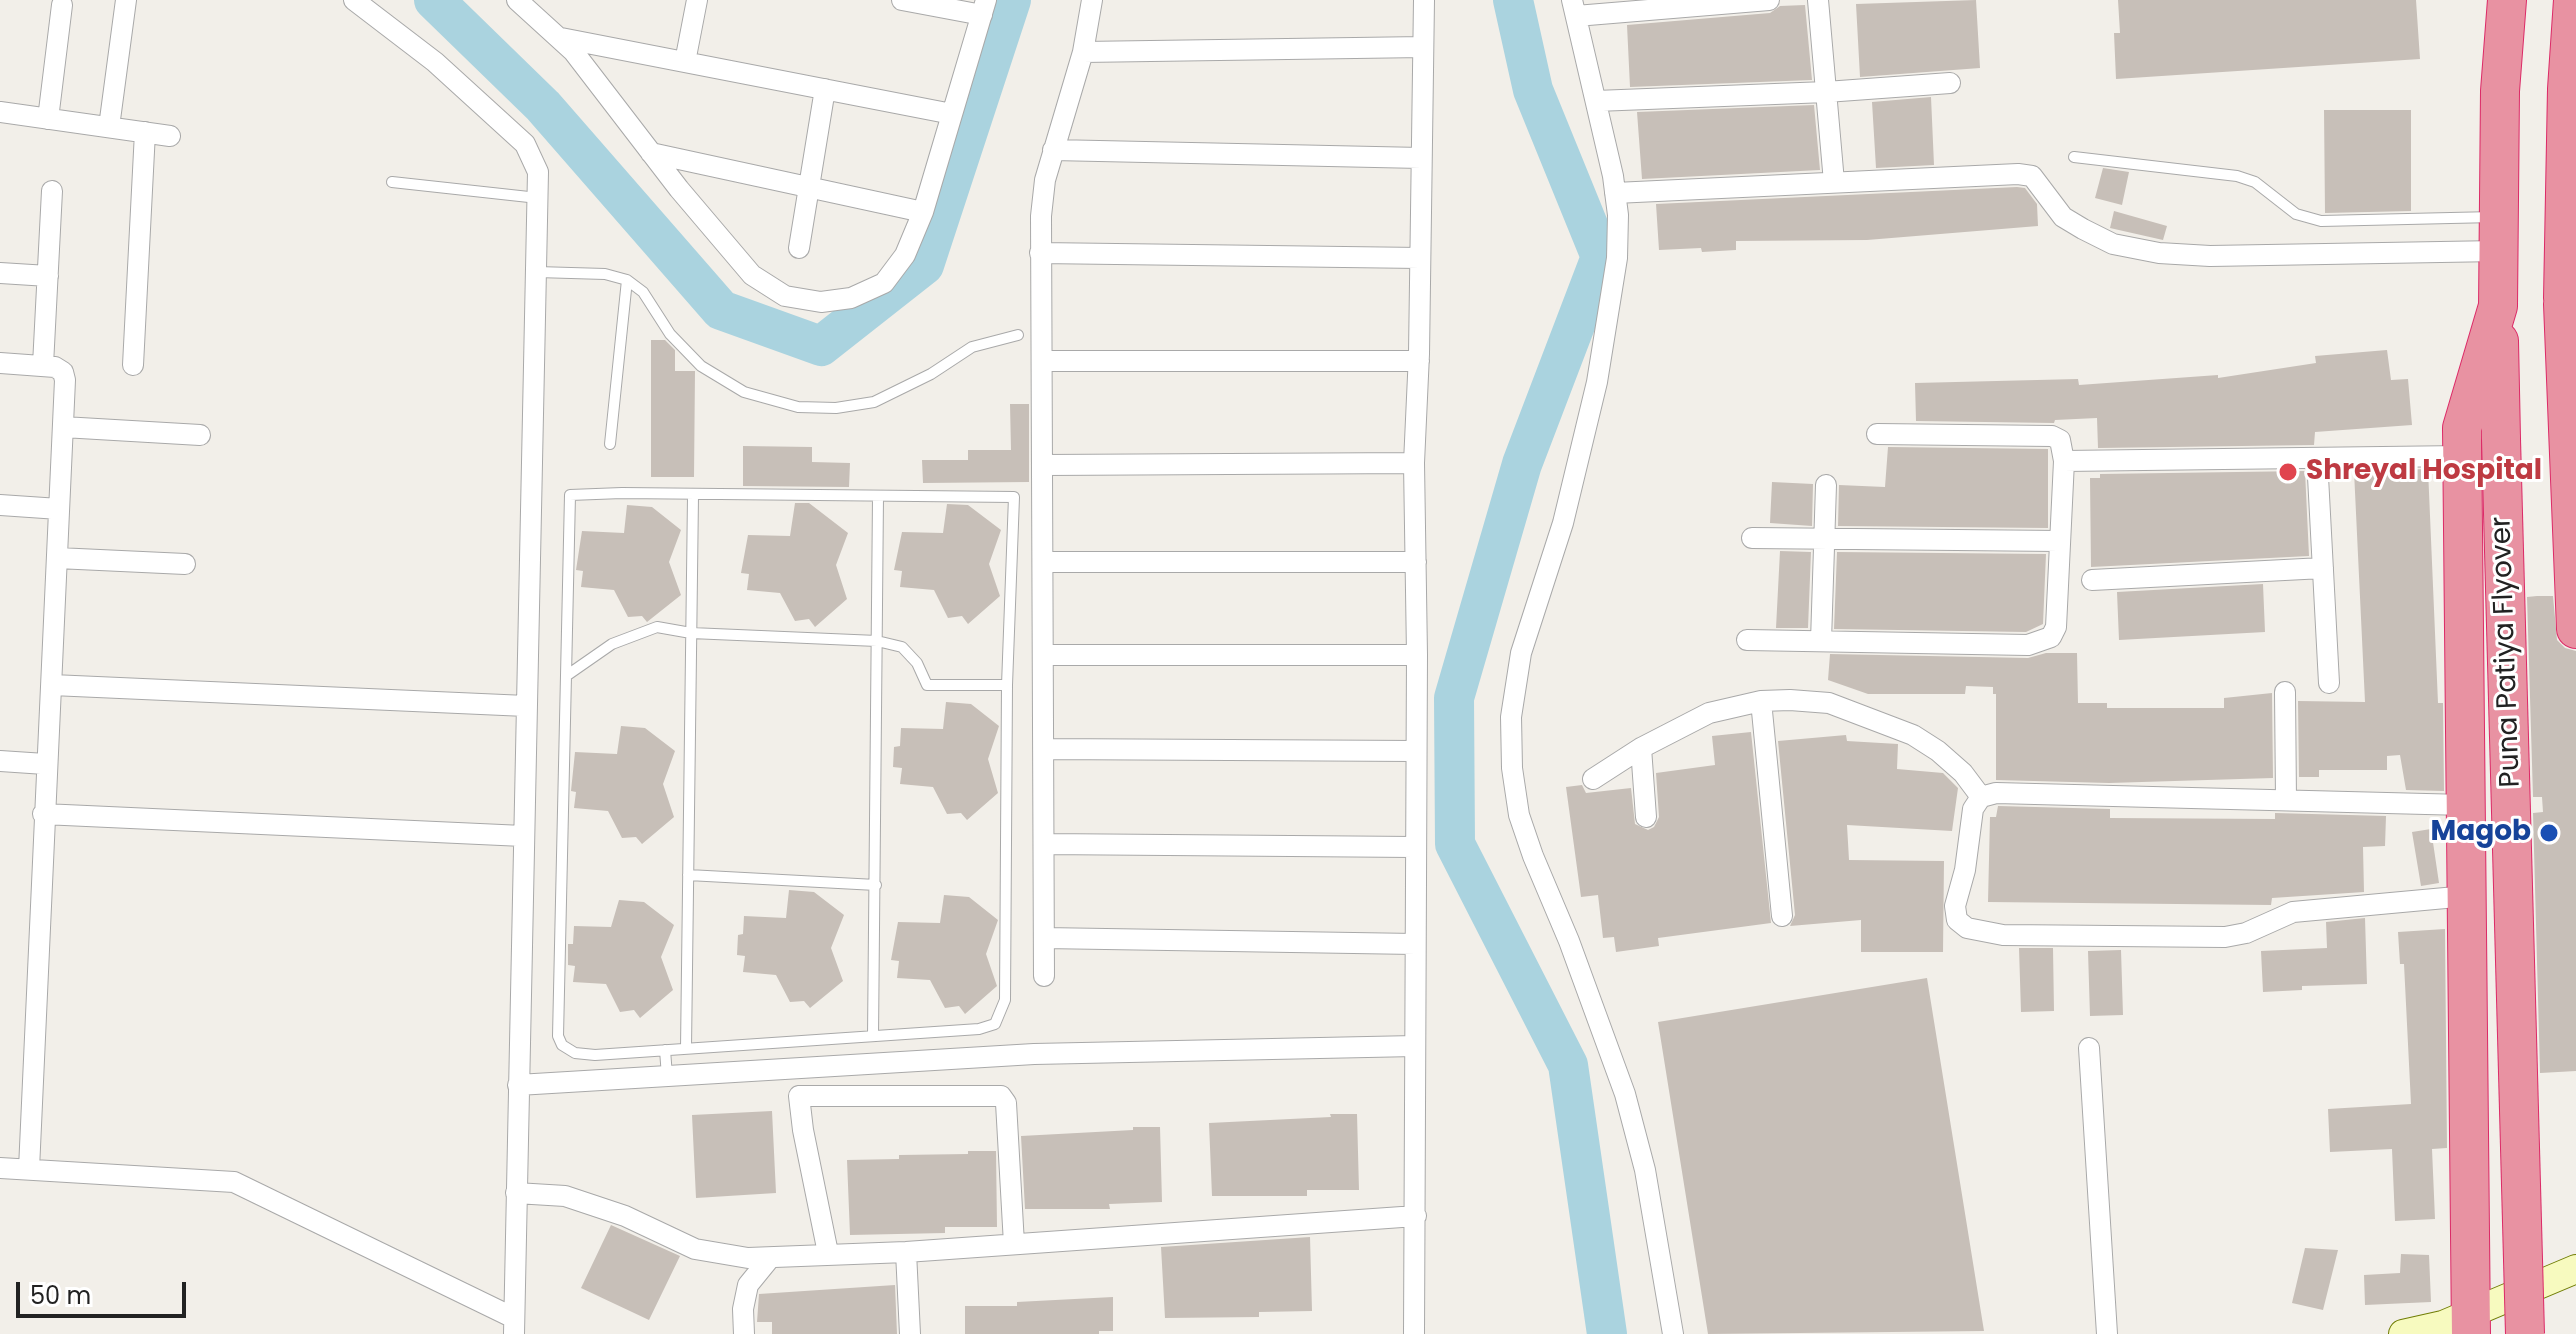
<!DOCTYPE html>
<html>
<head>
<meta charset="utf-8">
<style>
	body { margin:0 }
	#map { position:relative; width:2576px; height:1334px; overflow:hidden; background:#f2efe9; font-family:Poppins,sans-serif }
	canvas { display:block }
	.scale { position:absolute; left:16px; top:1282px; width:170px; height:36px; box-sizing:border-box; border:4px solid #222; border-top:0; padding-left:10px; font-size:24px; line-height:28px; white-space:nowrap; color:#222; -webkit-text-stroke:6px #fff; paint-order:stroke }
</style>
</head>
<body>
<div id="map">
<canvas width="2576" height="1334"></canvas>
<div class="scale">50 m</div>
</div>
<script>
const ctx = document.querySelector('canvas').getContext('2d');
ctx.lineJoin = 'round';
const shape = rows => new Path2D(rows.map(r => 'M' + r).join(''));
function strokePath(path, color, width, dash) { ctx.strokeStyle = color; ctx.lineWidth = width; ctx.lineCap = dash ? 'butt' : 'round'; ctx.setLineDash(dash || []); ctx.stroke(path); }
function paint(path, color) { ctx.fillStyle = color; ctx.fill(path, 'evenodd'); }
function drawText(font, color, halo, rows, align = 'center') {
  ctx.font = font + ' Poppins,sans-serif'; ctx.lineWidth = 6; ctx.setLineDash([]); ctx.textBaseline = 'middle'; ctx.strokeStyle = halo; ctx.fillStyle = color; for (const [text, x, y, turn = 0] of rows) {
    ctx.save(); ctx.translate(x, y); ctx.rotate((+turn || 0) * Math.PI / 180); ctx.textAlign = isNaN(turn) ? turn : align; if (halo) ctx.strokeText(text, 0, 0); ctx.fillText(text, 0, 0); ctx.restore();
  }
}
const river = shape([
	[434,0,543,106,721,310,821,346,924,265,1011,0],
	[1513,0,1533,90,1601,257,1522,464,1454,698,1455,844,1568,1065,1607,1334]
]);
const building = shape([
	[1976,0,1980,68,1860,77,1856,4],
	[2118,0,2416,0,2420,59,2116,79,2114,33,2120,33],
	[1805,5,1812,80,1630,87,1627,25,1770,13,1780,6],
	[1931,97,1934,165,1876,168,1872,102],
	[1814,105,1820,170,1642,179,1637,112],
	[2324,110,2411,110,2411,211,2325,213],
	[2103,168,2129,172,2122,205,2095,198],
	[2017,187,2025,188,2037,204,2038,226,1867,240,1736,241,1736,250,1702,252,1701,248,1659,250,1656,204],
	[2114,211,2167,226,2163,240,2110,228],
	[651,340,665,340,675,350,675,371,695,371,694,477,651,477],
	[2387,350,2391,380,2408,379,2412,425,2315,432,2314,445,2098,448,2097,418,2055,420,2054,423,1916,421,1915,383,2078,379,2079,385,2218,375,2218,378,2316,363,2315,356],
	[1010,404,1029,404,1029,482,923,483,922,460,968,460,968,450,1011,450],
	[743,446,812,447,812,462,850,463,849,487,743,486],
	[1888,447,2048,449,2048,528,1838,526,1839,485,1885,487],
	[2428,469,2438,703,2443,703,2444,791,2406,790,2400,755,2387,756,2387,770,2319,770,2319,777,2299,777,2298,701,2365,702,2354,471],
	[2305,471,2309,556,2091,567,2090,478,2100,478,2100,474],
	[1772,482,1813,484,1812,526,1770,523],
	[795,503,809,503,848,533,836,565,847,599,815,627,809,619,795,621,780,593,747,590,749,574,741,573,748,535,790,536],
	[947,504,968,505,1001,530,989,564,1000,596,968,624,962,616,948,618,934,590,900,587,902,571,894,570,902,532,943,533],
	[627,505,652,507,681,530,669,562,681,595,647,622,642,616,628,617,614,590,581,587,583,571,576,570,582,531,624,533],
	[1780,551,1811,552,1808,628,1776,628],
	[1837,552,2046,554,2043,624,2026,632,1834,629],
	[2263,584,2265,632,2119,640,2117,592],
	[2537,596,2553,596,2557,640,2565,648,2576,651,2576,1071,2540,1073,2533,813,2543,812,2542,797,2533,797,2527,597],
	[2046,653,2077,653,2078,703,2107,703,2107,708,2224,708,2224,698,2272,693,2273,778,2109,783,1996,780,1996,694,1993,694,1993,687,1966,686,1965,694,1868,694,1828,680,1830,654,2028,658],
	[946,702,971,704,999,726,988,759,998,793,967,820,961,813,947,814,933,787,900,784,902,768,893,767,894,747,900,746,901,728,943,729],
	[621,726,645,728,675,751,663,784,674,817,642,844,636,837,622,838,608,811,574,808,576,792,571,791,575,752,617,754],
	[1751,732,1771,923,1658,938,1659,946,1616,952,1614,937,1603,938,1598,895,1581,897,1566,787,1582,785,1586,793,1631,788,1635,824,1648,830,1654,827,1659,817,1656,773,1715,765,1712,736],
	[1846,735,1847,741,1898,744,1897,769,1943,773,1958,788,1952,831,1847,825,1849,860,1944,861,1943,952,1861,952,1861,920,1790,926,1795,915,1778,741],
	[1998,806,2110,809,2110,818,2275,819,2275,813,2386,816,2385,846,2363,847,2364,892,2272,898,2271,905,1988,902,1990,817,1996,817],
	[2431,829,2439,883,2421,886,2412,832],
	[789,890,814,892,844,915,831,948,843,981,810,1008,804,1001,790,1002,776,975,743,972,745,956,737,955,738,935,743,934,744,916,786,918],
	[944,895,969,897,998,920,986,954,997,986,965,1014,959,1006,945,1008,930,980,897,978,899,961,891,960,898,922,940,923],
	[619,900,644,902,674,925,661,957,673,990,640,1018,634,1010,620,1012,606,984,573,982,575,966,568,965,568,944,573,944,574,926,611,927],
	[2365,918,2367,984,2302,986,2302,990,2263,992,2261,951,2327,948,2326,922],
	[2445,929,2447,1148,2432,1149,2435,1219,2395,1221,2392,1149,2330,1152,2328,1109,2411,1104,2404,964,2400,964,2398,932],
	[2019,948,2053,948,2054,1011,2021,1012],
	[2121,950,2123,1015,2090,1016,2088,951],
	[1927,978,1984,1331,1708,1334,1658,1022],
	[772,1111,776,1193,696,1198,692,1115],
	[1330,1114,1357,1114,1359,1190,1307,1190,1307,1196,1212,1196,1209,1123,1331,1117],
	[1133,1127,1160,1127,1162,1202,1109,1204,1110,1209,1025,1209,1021,1136,1133,1130],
	[968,1151,996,1151,997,1227,945,1227,945,1233,850,1235,847,1160,899,1159,899,1155,968,1154],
	[611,1225,680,1256,649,1320,581,1288],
	[1310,1237,1312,1311,1259,1312,1259,1317,1165,1318,1161,1247],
	[2305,1248,2338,1250,2323,1310,2292,1303],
	[2401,1254,2429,1255,2431,1302,2365,1305,2364,1275,2400,1273],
	[895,1285,897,1334,772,1334,772,1322,757,1322,759,1294],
	[1113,1297,1113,1331,1099,1331,1099,1334,965,1334,965,1306,1017,1306,1017,1302]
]);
const lane = shape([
	[2074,157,2237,176,2255,182,2296,214,2321,221,2494,217],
	[392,182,538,198],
	[537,272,605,274,627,280,643,292,670,334,701,366,744,392,798,407,836,408,874,402,931,374,972,347,1018,335],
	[610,444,627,280],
	[622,493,1014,497,1007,685,1005,1000,995,1024,979,1029,595,1055,575,1053,562,1045,558,1036,570,495,622,493],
	[566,676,612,644,657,627,691,633,877,641,902,647,917,663,927,685,1007,685],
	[688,875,876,885],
	[873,1036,878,497],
	[686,1048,693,496],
	[665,1050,667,1076]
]);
const street = shape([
	[354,0,435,62,525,144,538,172,514,1334],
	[517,0,573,51,679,189,752,275,785,296,821,302,851,298,884,283,905,255,923,212,986,0],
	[902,0,982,15],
	[1572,0,1613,176,1618,215,1617,258,1597,382,1563,523,1521,653,1511,717,1512,768,1519,815,1533,856,1569,941,1625,1094,1645,1170,1673,1334],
	[1818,0,1834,182],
	[1576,16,1769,0],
	[561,38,952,114],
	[1083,52,1423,47],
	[685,62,697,0],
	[1596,101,1826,92,1950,83],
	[0,112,170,136],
	[48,119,62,5],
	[109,127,126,0],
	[1053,150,1421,158],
	[651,153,923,212],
	[1615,193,2018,174,2032,176,2063,217,2083,229,2113,244,2159,253,2210,256,2498,251],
	[799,248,825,89],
	[1040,253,1420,258],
	[0,273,48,276],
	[1044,361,1419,361],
	[0,363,55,367,63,372,65,380,29,1169],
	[43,365,52,191],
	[133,365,145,132],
	[63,427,200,435],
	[2317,458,2329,683],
	[2064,461,2462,456],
	[1044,465,1414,463],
	[0,505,59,509],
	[1752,538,2059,541],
	[57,558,185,564],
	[1044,562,1416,562],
	[2092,580,2323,568],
	[1747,640,2028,645,2051,637,2056,627,2064,461,2060,440,2052,436,1877,434],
	[1821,641,1826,485],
	[1044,655,1417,655],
	[52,685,526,706],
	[2285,692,2286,800],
	[1761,701,1782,916],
	[1641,748,1646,817],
	[1044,749,1415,751],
	[0,761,45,764],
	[1593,779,1641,748,1709,713,1761,701,1790,700,1829,703,1913,735,1938,751,1963,773,1981,797],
	[2465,805,1996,793,1981,797,1973,809,1965,870,1955,906,1957,920,1967,928,2003,935,2225,937,2246,933,2293,912,2467,896],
	[43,814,523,836],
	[1044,844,1414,847],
	[1044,938,1415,944],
	[1044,976,1041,216,1045,180,1083,52,1092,0],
	[2089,1048,2107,1334],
	[518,1085,1034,1054,1415,1046],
	[0,1168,234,1182,514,1318],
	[516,1193,565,1196,625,1216,695,1249,748,1258,906,1252,1416,1216],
	[906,1252,910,1334],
	[828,1253,803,1130,799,1096,1001,1096,1006,1103,1014,1244],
	[744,1334,743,1309,748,1285,770,1258],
	[1414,1334,1417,655,1414,463,1419,354,1424,0]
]);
const secondary = shape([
	[2403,1334,2443,1325,2576,1269]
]);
const highway = shape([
	[2573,0,2567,89,2563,298,2576,331],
	[2563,304,2576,629],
	[2499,341,2501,439],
	[2471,1334,2462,428,2498,306,2500,91,2507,0]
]);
const highwayBridge = shape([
	[2501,439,2525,1334]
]);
const markers = [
	[2288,472,10,"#e0444e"],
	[2549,833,10,"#1a4fb4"]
];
const healthNames = [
	["Shreyal Hospital",2306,472]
];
const streetNames = [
	["Puna Patiya Flyover",2507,652,-92]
];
const transitNames = [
	["Magob",2531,833]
];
strokePath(river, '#aad3df', 40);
paint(building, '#c7bfb8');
strokePath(lane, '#a9a9a9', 12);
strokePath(street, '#a9a9a9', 22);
strokePath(secondary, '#707d05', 30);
strokePath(highway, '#dc2a67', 40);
strokePath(lane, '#fff', 10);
strokePath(street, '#fff', 20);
strokePath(secondary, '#f7fabf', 28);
strokePath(highway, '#e892a2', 38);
strokePath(highwayBridge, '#dc2a67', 40, []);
strokePath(highwayBridge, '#e892a2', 38);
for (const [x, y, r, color] of markers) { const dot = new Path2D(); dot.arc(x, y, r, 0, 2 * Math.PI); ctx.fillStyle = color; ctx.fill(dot); strokePath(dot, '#fff', 3); }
drawText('bold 28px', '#be3a42', '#fff', healthNames, 'left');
drawText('28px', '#222', '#fff', streetNames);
drawText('bold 28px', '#164399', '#fff', transitNames, 'right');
</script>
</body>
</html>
